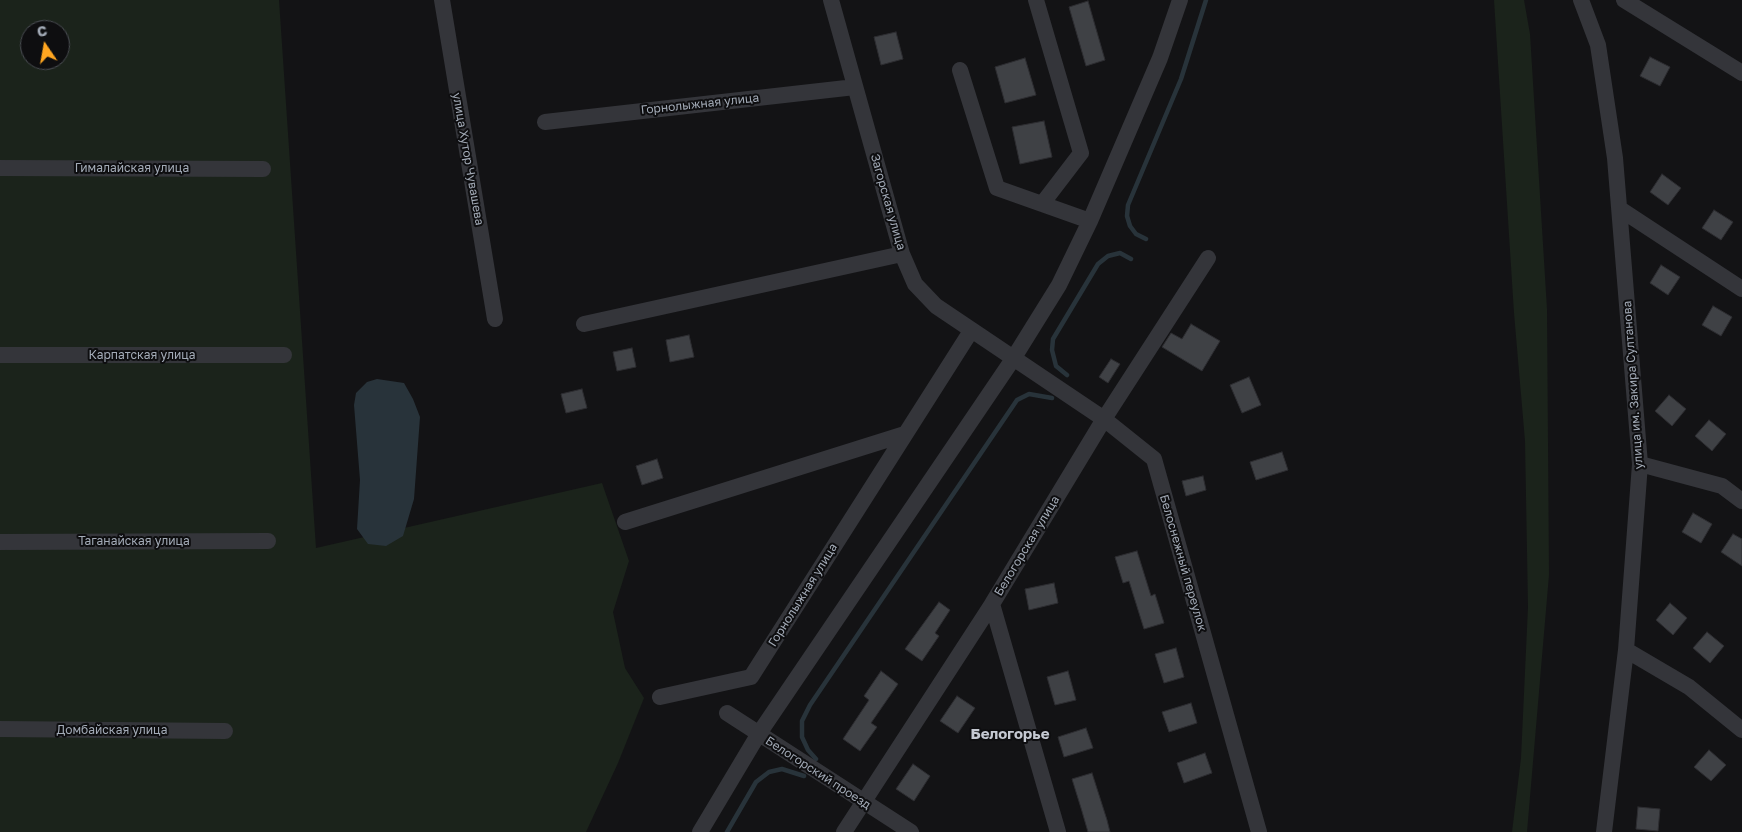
<!DOCTYPE html>
<html>
<head>
<meta charset="utf-8">
<style>
	body { margin:0 }
	#map { position:relative; width:1742px; height:832px; overflow:hidden; background:#131315; font-family:"Golos Text",sans-serif }
	canvas { display:block }
	.north { position:absolute; left:20px; top:20px; width:50px; height:50px; box-sizing:border-box; background:#0e0e10; border:1px solid #4a4d53; border-radius:50%; rotate:348deg; font-size:14px; font-weight:700; line-height:20px; text-align:center; color:#a3abb7 }
	.north::after { content:''; display:block; margin:auto; width:18px; height:22px; background:#ffa621; clip-path:polygon(50% 0,100% 100%,50% 72%,0 100%) }
</style>
</head>
<body>
<div id="map">
<canvas width="1742" height="832"></canvas>
<div class="north">С</div>
</div>
<script>
const ctx = document.querySelector('canvas').getContext('2d');
ctx.lineJoin = 'round';
function paint(path, color) { ctx.fillStyle = color; ctx.fill(path, 'evenodd'); }
const shape = rows => new Path2D(rows.map(r => 'M' + r).join(''));
function strokePath(path, color, width, dash) { ctx.strokeStyle = color; ctx.lineWidth = width; ctx.lineCap = dash ? 'butt' : 'round'; ctx.setLineDash(dash || []); ctx.stroke(path); }
function drawText(font, color, halo, rows, align = 'center') {
  ctx.font = font + ' "Golos Text",sans-serif'; ctx.lineWidth = 4; ctx.setLineDash([]); ctx.textBaseline = 'middle'; ctx.strokeStyle = halo; ctx.fillStyle = color; for (const [text, x, y, turn = 0] of rows) {
    ctx.save(); ctx.translate(x, y); ctx.rotate((+turn || 0) * Math.PI / 180); ctx.textAlign = isNaN(turn) ? turn : align; if (halo) ctx.strokeText(text, 0, 0); ctx.fillText(text, 0, 0); ctx.restore();
  }
}
const green = shape([
	[0,0,279,0,316,548,602,483,629,561,613,612,625,668,644,698,618,763,586,832,0,832],
	[30,30,60,30,60,60,30,60],
	[1494,0,1524,0,1530,34,1547,309,1549,575,1527,832,1512,832,1521,758,1528,607,1525,441,1514,313]
]);
const water = shape([
	[377,379,404,383,413,399,420,417,414,499,403,536,386,546,368,544,357,529,360,480,354,405,356,393,367,382]
]);
const stream = shape([
	[1146,239,1136,234,1130,226,1127,216,1128,205,1181,79,1206,0],
	[1067,375,1056,366,1052,350,1053,339,1098,264,1108,256,1120,253,1131,259],
	[816,759,808,750,802,737,802,721,810,705,1017,400,1029,394,1052,398],
	[727,832,756,782,769,772,782,769,804,776]
]);
const building = shape([
	[1088,1,1105,60,1086,66,1069,7,1088,1],
	[896,32,903,59,881,65,874,37,896,32],
	[1650,57,1670,67,1660,86,1640,76,1650,57],
	[1025,58,1036,95,1005,103,995,67,1025,58],
	[1044,121,1052,157,1020,164,1012,127,1044,121],
	[1662,174,1681,188,1668,205,1650,192,1662,174],
	[1714,210,1733,222,1721,240,1702,228,1714,210],
	[1661,265,1680,277,1668,295,1650,283,1661,265],
	[1713,306,1732,317,1721,336,1702,325,1713,306],
	[1191,324,1220,341,1202,371,1162,347,1171,333,1182,339,1191,324],
	[689,335,694,357,670,362,666,340,689,335],
	[632,348,636,367,617,371,613,352,632,348],
	[1111,359,1120,364,1108,383,1099,377,1111,359],
	[1249,377,1261,405,1242,413,1230,385,1249,377],
	[582,389,587,408,566,413,561,394,582,389],
	[1669,395,1686,409,1672,426,1655,411,1669,395],
	[1709,420,1726,434,1712,451,1695,436,1709,420],
	[1282,452,1288,470,1256,480,1250,462,1282,452],
	[657,459,663,478,642,485,636,466,657,459],
	[1203,476,1206,490,1186,496,1182,481,1203,476],
	[1693,513,1712,524,1701,543,1682,532,1693,513],
	[1733,534,1742,539,1742,566,1721,552,1733,534],
	[1137,551,1151,596,1155,594,1164,623,1144,629,1129,581,1123,583,1115,557,1137,551],
	[1054,583,1058,603,1029,610,1025,589,1054,583],
	[939,602,950,610,935,633,939,636,922,661,905,649,939,602],
	[1670,603,1687,618,1673,635,1656,620,1670,603],
	[1707,632,1724,646,1710,663,1693,648,1707,632],
	[1176,648,1184,677,1164,683,1155,654,1176,648],
	[881,671,898,684,871,723,877,727,860,751,843,739,869,700,864,696,881,671],
	[1068,671,1076,700,1055,705,1047,677,1068,671],
	[957,696,975,708,958,733,940,721,957,696],
	[1191,703,1197,723,1169,732,1162,712,1191,703],
	[1086,728,1093,748,1064,757,1058,737,1086,728],
	[1709,750,1726,765,1711,781,1694,767,1709,750],
	[1205,753,1212,773,1184,783,1177,763,1205,753],
	[913,764,930,776,914,801,896,789,913,764],
	[1092,773,1107,820,1110,832,1088,832,1081,808,1072,779,1092,773],
	[1638,807,1660,809,1658,831,1636,829,1638,807]
]);
const street = shape([
	[442,0,495,319],
	[831,0,902,254,915,284,936,306,1104,419,1154,459,1259,832],
	[1036,0,1081,153,1042,204],
	[1581,0,1598,45,1615,158,1640,464,1626,650,1604,832],
	[1624,0,1742,73],
	[960,70,997,188,1090,221],
	[545,122,855,87],
	[0,168,263,169],
	[1620,209,1742,289],
	[584,324,902,254],
	[0,355,284,355],
	[1640,464,1722,486,1742,501],
	[625,522,905,434],
	[0,542,268,541],
	[992,604,1058,832],
	[1626,650,1689,687,1742,730],
	[660,697,751,677,971,331],
	[727,713,911,832],
	[0,729,225,731],
	[700,832,758,735,1013,359,1059,285,1090,221,1160,58,1180,0],
	[844,832,992,604,1104,419,1208,258]
]);
const streetNames = [
	["Горнолыжная улица",700,104,-6],
	["улица Хутор Чувашева",468,159,80],
	["Гималайская улица",132,168],
	["Загорская улица",888,202,74],
	["Карпатская улица",142,355],
	["улица им. Закира Султанова",1633,385,-94],
	["Таганайская улица",134,541],
	["Белогорская улица",1027,546,-59],
	["Белоснежный переулок",1183,563,74],
	["Горнолыжная улица",803,595,-58],
	["Домбайская улица",112,730],
	["Белогорский проезд",818,773,33]
];
const quarterNames = [
	["Белогорье",1010,734]
];
paint(green, '#1b231b');
paint(water, '#28333a');
strokePath(stream, '#28333a', 4.5);
paint(building, '#3f4145');
strokePath(building, '#2d2d31', 1);
strokePath(street, '#34353a', 16);
drawText('12px', '#a3abb7', '#0e0e10', streetNames);
drawText('bold 15px', '#c5c9d2', '#0e0e10', quarterNames);
</script>
</body>
</html>
